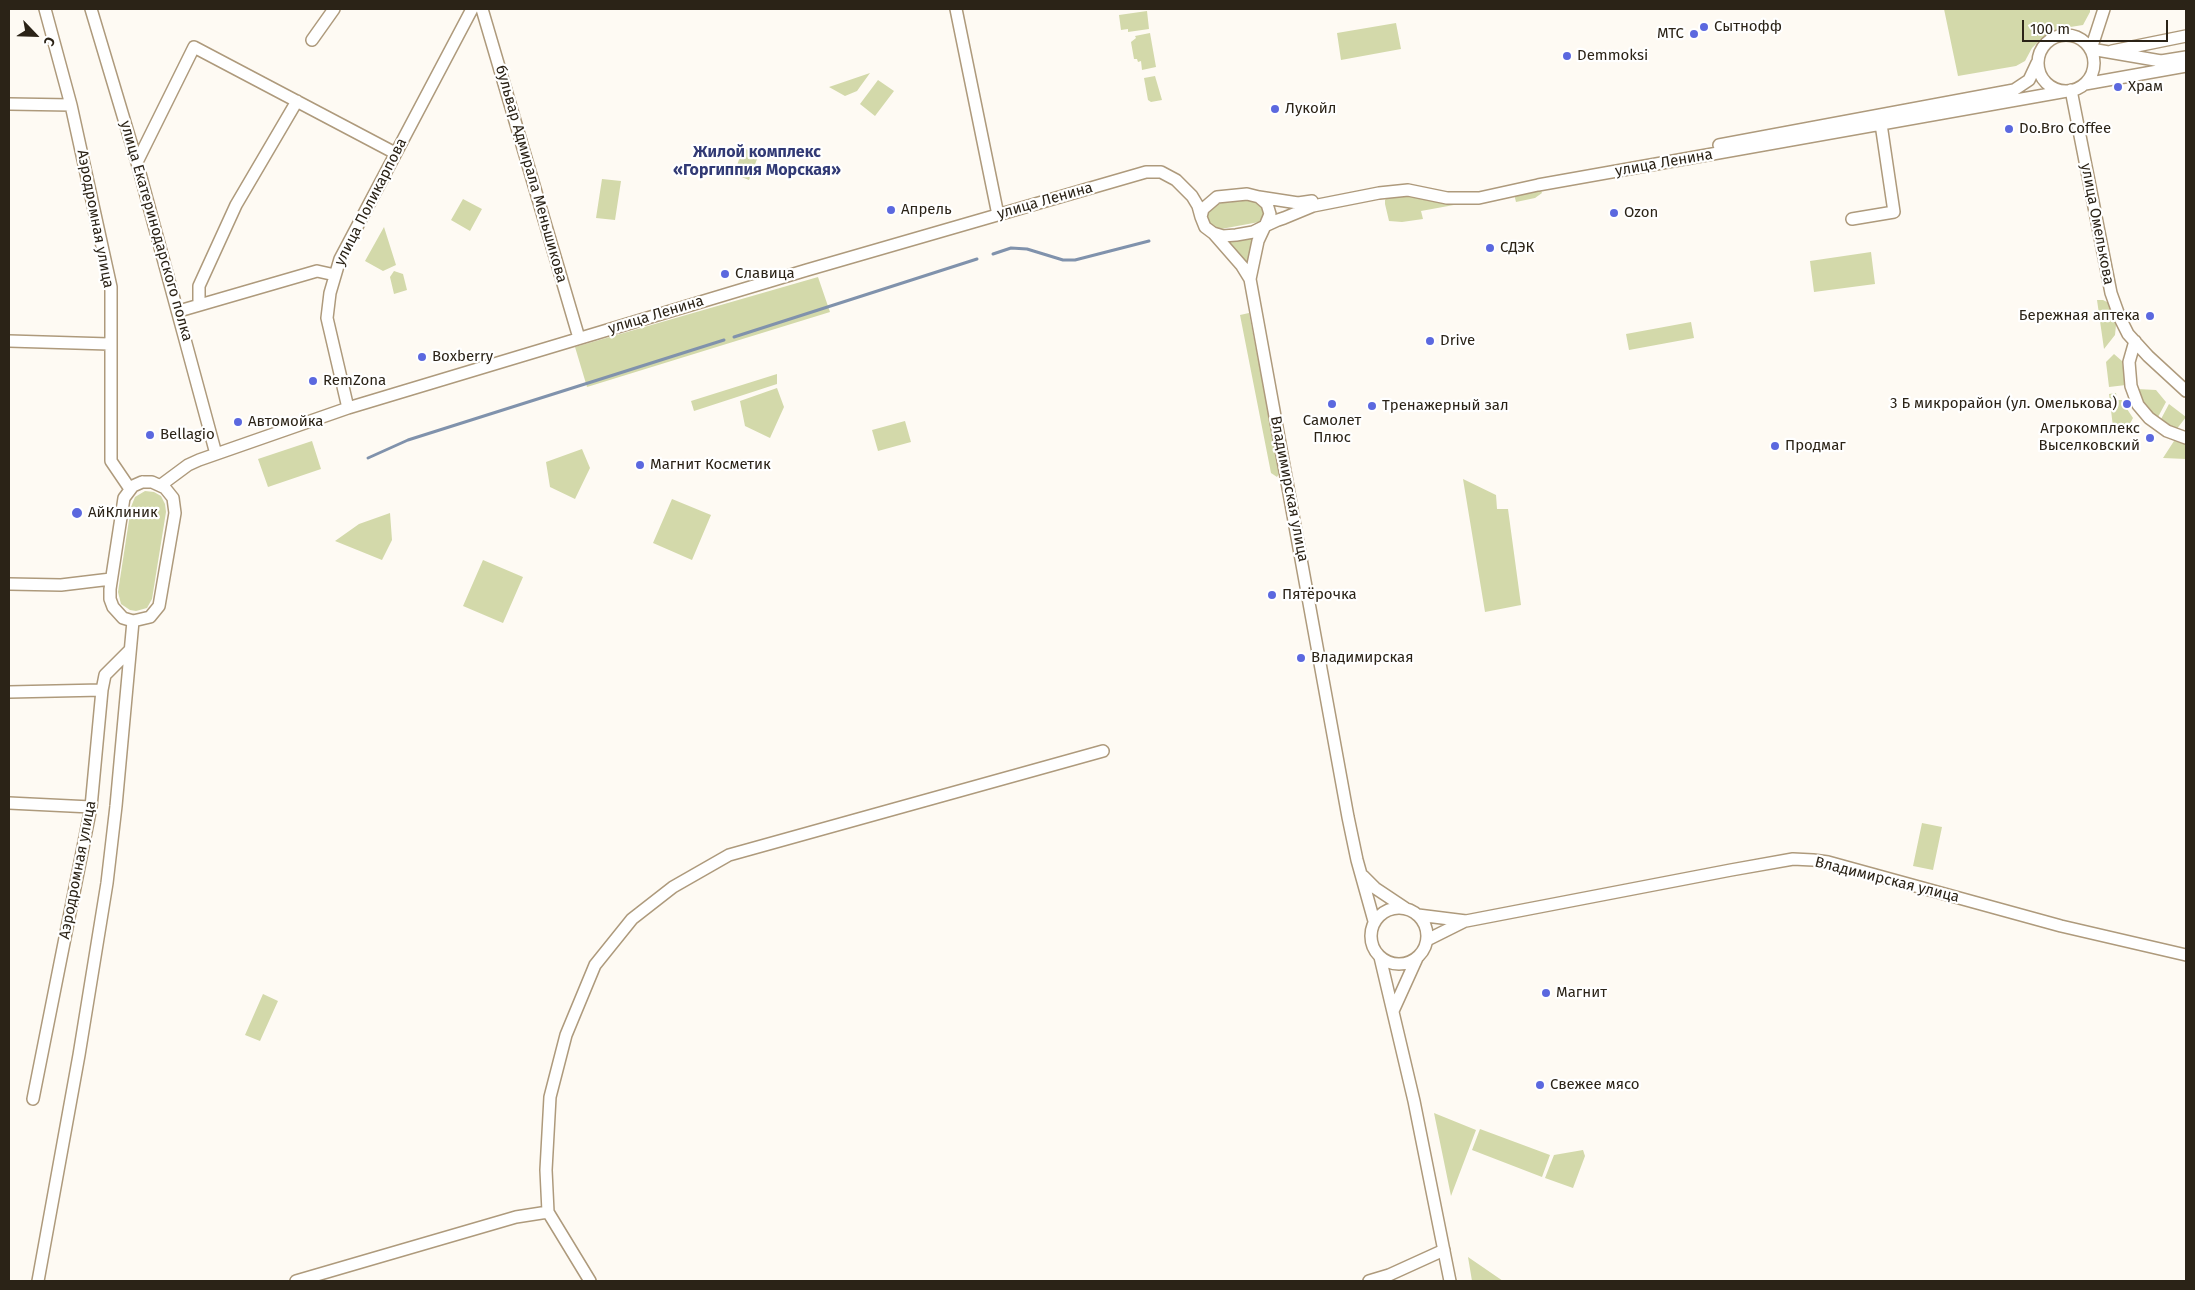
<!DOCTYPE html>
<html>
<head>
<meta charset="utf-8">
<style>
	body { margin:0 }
	#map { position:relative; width:2195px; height:1290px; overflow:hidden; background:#fefaf3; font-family:"Fira Sans",sans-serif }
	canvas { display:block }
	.frame { position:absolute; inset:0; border:10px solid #2b2317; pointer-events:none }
	.north { position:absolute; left:10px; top:10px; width:50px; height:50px; -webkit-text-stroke:4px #fff; paint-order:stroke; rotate:114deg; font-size:14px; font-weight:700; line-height:20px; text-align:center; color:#2b2317 }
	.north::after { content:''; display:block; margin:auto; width:18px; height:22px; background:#2b2317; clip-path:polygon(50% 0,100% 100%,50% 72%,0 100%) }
	.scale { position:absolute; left:2022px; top:20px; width:146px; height:22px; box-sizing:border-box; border:2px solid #2b2317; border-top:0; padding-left:6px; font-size:15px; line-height:18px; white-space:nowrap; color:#2b2317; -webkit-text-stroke:4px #fff; paint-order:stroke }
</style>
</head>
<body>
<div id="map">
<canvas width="2195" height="1290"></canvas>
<div class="frame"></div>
<div class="north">С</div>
<div class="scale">100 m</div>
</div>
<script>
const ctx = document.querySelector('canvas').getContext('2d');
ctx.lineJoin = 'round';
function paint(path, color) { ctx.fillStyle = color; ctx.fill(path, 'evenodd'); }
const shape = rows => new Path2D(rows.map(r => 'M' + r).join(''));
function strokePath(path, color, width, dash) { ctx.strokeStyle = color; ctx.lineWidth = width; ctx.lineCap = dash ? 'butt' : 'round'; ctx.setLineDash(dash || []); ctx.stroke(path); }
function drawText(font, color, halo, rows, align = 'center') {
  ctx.font = font + ' "Fira Sans",sans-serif'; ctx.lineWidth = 4.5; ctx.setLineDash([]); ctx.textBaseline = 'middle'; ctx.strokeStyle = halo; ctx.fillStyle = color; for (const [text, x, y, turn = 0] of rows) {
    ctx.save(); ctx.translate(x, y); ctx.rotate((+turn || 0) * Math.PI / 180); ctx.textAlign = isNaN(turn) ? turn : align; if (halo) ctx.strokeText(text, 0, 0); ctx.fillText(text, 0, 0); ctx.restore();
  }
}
const green = shape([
	[1944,9,2090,9,2090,12,2083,25,2064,28,2041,39,2032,48,2025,61,2016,66,1958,76],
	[1147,11,1149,29,1128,32,1128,29,1121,30,1119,15],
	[1396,23,1401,49,1341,60,1337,33],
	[1150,33,1156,67,1142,70,1141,61,1138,62,1137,59,1134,59,1131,42,1136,38,1135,36],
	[870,73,857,91,845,96,829,87],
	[1155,76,1162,100,1151,102,1148,100,1144,78],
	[878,80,894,91,875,116,860,104],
	[743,148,759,154,749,180,734,174],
	[602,179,621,181,615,220,596,218],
	[1540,188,1542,193,1535,198,1516,202,1514,194,1421,211,1423,219,1402,222,1389,221,1385,204,1385,200,1390,194,1445,199],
	[463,199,482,209,470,231,451,220],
	[1252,200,1261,202,1265,212,1259,222,1221,229,1213,227,1207,220,1207,211,1213,204],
	[384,227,396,265,383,271,365,261],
	[1257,235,1247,262,1243,261,1223,239],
	[1871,252,1875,284,1814,292,1810,261],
	[394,271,403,274,407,290,394,294,390,277],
	[818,277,830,312,587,387,575,347],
	[2097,300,2103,300,2109,303,2116,325,2115,335,2104,349],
	[1249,313,1280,472,1277,477,1271,473,1240,315],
	[1691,322,1694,338,1629,350,1626,334],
	[2114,354,2122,361,2126,385,2109,387,2106,362],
	[777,374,777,384,694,411,691,401],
	[777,388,784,407,770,438,745,426,740,401],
	[2137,389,2156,390,2166,402,2158,417,2147,409,2141,400],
	[2116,393,2117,400,2122,400,2123,408,2127,409,2133,418,2126,431,2114,435,2109,394],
	[2169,404,2186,417,2176,430,2161,419],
	[905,421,911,442,878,451,872,430],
	[312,441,321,469,268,487,258,459],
	[2174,441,2186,443,2186,459,2163,458],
	[582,449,590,468,575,499,550,487,546,462],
	[1463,479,1496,495,1497,509,1508,509,1521,605,1485,612],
	[145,491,154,492,161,496,165,504,166,512,152,599,147,608,136,611,130,610,121,604,118,592,131,507,135,497],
	[672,499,711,515,692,560,653,543],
	[390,513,392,540,382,560,335,541,359,524],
	[483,560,523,577,503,623,463,606],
	[1922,823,1942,827,1933,870,1913,866],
	[263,994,278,1001,260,1041,245,1035],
	[1434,1113,1476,1130,1451,1196],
	[1480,1129,1550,1155,1542,1177,1472,1150],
	[1583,1150,1585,1156,1573,1188,1545,1178,1554,1155],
	[1468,1257,1503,1281,1472,1281]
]);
const stream = shape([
	[993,254,1011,248,1027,249,1063,260,1075,260,1149,241],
	[734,337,977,259],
	[368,458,408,440,724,340]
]);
const minor = shape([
	[45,9,71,105,111,287,111,461,130,489],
	[91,9,138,166,216,454],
	[482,9,579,338],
	[956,9,998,215],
	[2104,9,2091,49,2161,61,2186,57],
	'2038 63a28 28 0 1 1 56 0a28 28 0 1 1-56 0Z',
	[312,40,334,9],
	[2112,51,2186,36],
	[2085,84,2186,66],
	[2071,90,2111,293,2120,318,2128,334,2148,356,2186,391],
	[9,104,71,105],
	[1719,145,2014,90,2029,80,2037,63],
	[137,162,194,47,395,153],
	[1259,197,1298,203,1312,201],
	[1852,219,1894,212,1881,124],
	[1214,234,1242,266,1250,279],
	[199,305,199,286,236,205,297,101],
	[179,311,317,271,335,275],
	[9,341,109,344],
	[2135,341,2129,362,2131,386,2138,405,2149,418,2167,431,2186,438],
	[348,408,327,318,330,293,340,259,472,9],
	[142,482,152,482,165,488,173,498,175,513,159,606,150,617,133,621,123,618,113,607,110,599,110,589,124,498,133,486,142,482],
	[161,485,188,465,199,460,348,408,807,270,1146,172,1161,172,1176,180,1192,196,1198,206,1201,217],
	[9,584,61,585,111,579],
	[9,692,102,690],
	[9,803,91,807],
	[1363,876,1375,888,1405,908],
	'1371 936a28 28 0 1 1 56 0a28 28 0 1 1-56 0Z',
	[1418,915,1466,921,1731,870,1793,859,1813,860,1828,862,2061,926,2186,955],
	[1374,921,1357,860,1348,817,1250,279,1258,241,1265,226,1270,214,1267,204,1259,197,1247,194,1217,197,1203,209,1201,217,1205,227,1213,233,1223,236,1236,235,1253,232,1265,226,1278,220,1284,218,1313,206,1379,193,1408,190,1447,198,1479,198,1538,185,2067,91],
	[1427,940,1465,921],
	[1380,957,1414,1101,1450,1281],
	[1393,1011,1417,958],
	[33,1099,91,807,102,690,105,675,130,650],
	[548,1212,546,1170,550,1097,566,1035,595,965,632,919,673,887,729,855,1103,751],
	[38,1281,79,1055,107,883,116,806,133,621],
	[296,1281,516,1217,548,1212,590,1281],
	[1369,1281,1389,1275,1444,1250]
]);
const markers = [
	[1704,27,5,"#5b68df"],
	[1694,34,5,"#5b68df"],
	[1567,56,5,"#5b68df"],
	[2118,87,5,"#5b68df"],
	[1275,109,5,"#5b68df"],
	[2009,129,5,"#5b68df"],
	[891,210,5,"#5b68df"],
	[1614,213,5,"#5b68df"],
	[1490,248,5,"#5b68df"],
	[725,274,5,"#5b68df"],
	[2150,316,5,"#5b68df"],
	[1430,341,5,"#5b68df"],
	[422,357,5,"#5b68df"],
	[313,381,5,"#5b68df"],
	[1332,404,5,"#5b68df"],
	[2127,404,5,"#5b68df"],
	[1372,406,5,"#5b68df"],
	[238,422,5,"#5b68df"],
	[150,435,5,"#5b68df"],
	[2150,438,5,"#5b68df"],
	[1775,446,5,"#5b68df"],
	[640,465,5,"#5b68df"],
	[77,513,6,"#5b68df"],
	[1272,595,5,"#5b68df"],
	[1301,658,5,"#5b68df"],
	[1546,993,5,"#5b68df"],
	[1540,1085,5,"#5b68df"]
];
const poiNames = [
	["Сытнофф",1714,27],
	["МТС",1684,34,"right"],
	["Demmoksi",1577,56],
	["Храм",2128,87],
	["Лукойл",1285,109],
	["Do.Bro Coffee",2019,129],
	["Апрель",901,210],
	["Ozon",1624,213],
	["СДЭК",1500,248],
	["Славица",735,274],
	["Бережная аптека",2140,316,"right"],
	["Drive",1440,341],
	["Boxberry",432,357],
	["RemZona",323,381],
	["3 Б микрорайон (ул. Омелькова)",2117,404,"right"],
	["Тренажерный зал",1382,406],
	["Самолет",1332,421,"center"],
	["Плюс",1332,438,"center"],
	["Автомойка",248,422],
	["Агрокомплекс",2140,429,"right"],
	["Выселковский",2140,446,"right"],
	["Bellagio",160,435],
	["Продмаг",1785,446],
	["Магнит Косметик",650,465],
	["АйКлиник",88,513],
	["Пятёрочка",1282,595],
	["Владимирская",1311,658],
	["Магнит",1556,993],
	["Свежее мясо",1550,1085]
];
const streetNames = [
	["улица Ленина",1664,163,-10],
	["бульвар Адмирала Меньшикова",531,174,74],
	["улица Ленина",1045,201,-16],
	["улица Поликарпова",371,202,-63],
	["Аэродромная улица",95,219,79],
	["улица Омелькова",2097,224,79],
	["улица Екатеринодарского полка",156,231,74],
	["улица Ленина",656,315,-17],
	["Владимирская улица",1289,489,79],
	["Аэродромная улица",78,870,-79],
	["Владимирская улица",1887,880,14]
];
const neighbourhoodNames = [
	["Жилой комплекс",757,153],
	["«Горгиппия Морская»",757,171]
];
paint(green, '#d3d9aa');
strokePath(stream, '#8092ac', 3);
strokePath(minor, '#ae9a7c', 14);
strokePath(minor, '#fff', 11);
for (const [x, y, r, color] of markers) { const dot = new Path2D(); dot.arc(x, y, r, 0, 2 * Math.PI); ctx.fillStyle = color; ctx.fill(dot); strokePath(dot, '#fff', 2); }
drawText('15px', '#2b2317', '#fff', poiNames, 'left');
drawText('15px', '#2b2317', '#fff', streetNames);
drawText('bold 16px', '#323a75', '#fff', neighbourhoodNames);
</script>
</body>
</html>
